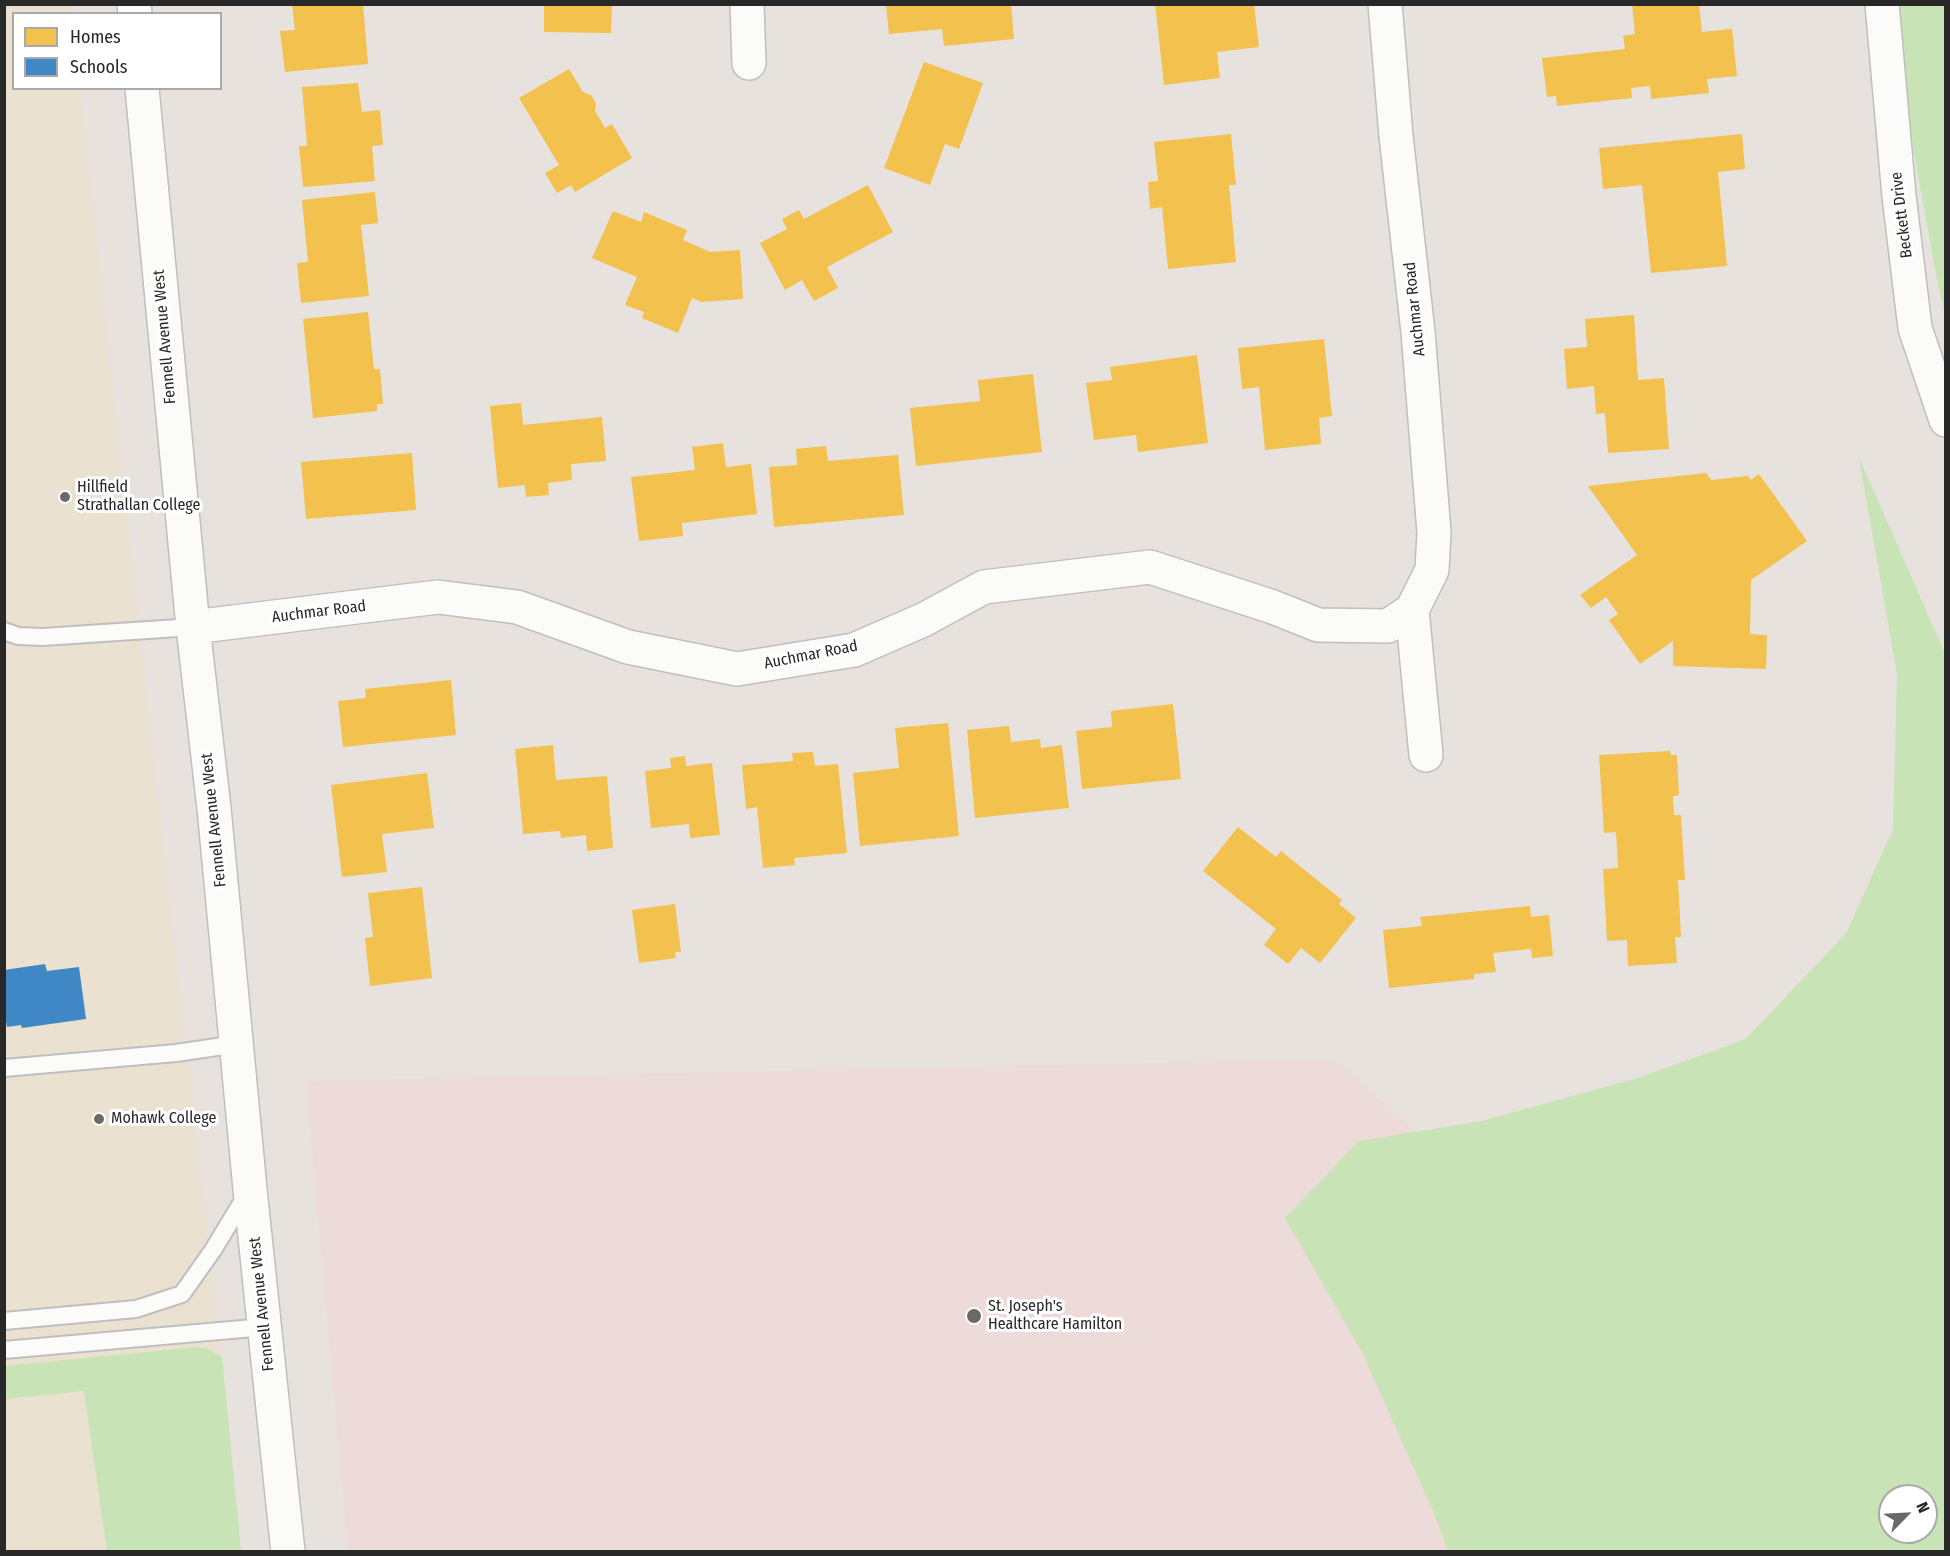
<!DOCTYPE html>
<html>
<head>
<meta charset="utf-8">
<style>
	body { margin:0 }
	#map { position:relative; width:1950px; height:1556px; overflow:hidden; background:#e7e2dd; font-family:"Fira Sans Condensed",sans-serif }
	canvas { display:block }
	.frame { position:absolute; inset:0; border:6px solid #282828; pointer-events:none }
	.legend { position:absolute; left:12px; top:12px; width:210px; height:78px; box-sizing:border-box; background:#fff; border:2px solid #a9a9a9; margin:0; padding:8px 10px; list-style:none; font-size:18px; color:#282828 }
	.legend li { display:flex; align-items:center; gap:12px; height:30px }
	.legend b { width:30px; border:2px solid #a9a9a9 }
	.north { position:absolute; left:1878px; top:1484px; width:60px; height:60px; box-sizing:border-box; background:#fff; border:2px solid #a9a9a9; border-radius:50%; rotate:66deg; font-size:16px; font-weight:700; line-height:24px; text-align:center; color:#282828 }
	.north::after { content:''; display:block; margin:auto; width:21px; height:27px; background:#6b6967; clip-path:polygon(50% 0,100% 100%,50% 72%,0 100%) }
</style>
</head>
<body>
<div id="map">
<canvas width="1950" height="1556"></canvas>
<div class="frame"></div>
<ul class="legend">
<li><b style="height:16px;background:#f2c14e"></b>Homes</li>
<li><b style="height:16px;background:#3f88c5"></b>Schools</li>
</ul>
<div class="north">N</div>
</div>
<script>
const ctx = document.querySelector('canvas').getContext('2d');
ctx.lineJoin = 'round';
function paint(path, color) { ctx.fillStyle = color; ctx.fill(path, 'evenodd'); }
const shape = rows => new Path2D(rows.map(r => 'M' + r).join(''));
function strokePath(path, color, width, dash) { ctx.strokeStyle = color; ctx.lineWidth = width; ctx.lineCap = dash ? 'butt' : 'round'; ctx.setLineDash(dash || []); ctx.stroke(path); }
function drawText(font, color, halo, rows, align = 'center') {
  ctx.font = font + ' "Fira Sans Condensed",sans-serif'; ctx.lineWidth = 6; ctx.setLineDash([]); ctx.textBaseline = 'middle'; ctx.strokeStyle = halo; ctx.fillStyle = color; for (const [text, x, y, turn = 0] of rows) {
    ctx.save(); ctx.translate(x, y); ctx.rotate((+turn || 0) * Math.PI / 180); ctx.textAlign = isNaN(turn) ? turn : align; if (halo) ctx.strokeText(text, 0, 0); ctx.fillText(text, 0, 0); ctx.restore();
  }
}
const education = shape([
	[71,4,72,13,14,14,14,88,80,89,170,905,217,1313,239,1551,5,1552,4,5]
]);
const medical = shape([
	[1335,1059,1883,1551,348,1551,306,1081]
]);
const green = shape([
	[1895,5,1945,5,1945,314,1938,285,1896,54],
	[1859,458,1945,653,1945,1551,1448,1551,1433,1511,1363,1354,1285,1218,1359,1141,1482,1121,1641,1077,1746,1039,1847,932,1893,829,1897,674],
	[1890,1496,1926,1496,1926,1532,1890,1532],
	[197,1347,210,1350,222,1357,241,1551,107,1551,84,1391,5,1399,5,1366]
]);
const homes = shape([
	[292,4,363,4,368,64,285,72,280,31,295,30],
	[544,4,612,4,611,33,544,32],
	[886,4,1011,4,1014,39,944,46,942,29,889,34],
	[1155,4,1254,4,1259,47,1217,52,1220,78,1164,85],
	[1632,4,1699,4,1702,32,1732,29,1737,76,1707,79,1709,93,1651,99,1650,86,1631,88,1632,98,1557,106,1556,96,1547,97,1542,58,1625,49,1623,36,1635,34],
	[924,62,983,83,959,149,945,144,930,185,884,168],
	[569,69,583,92,591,95,596,103,595,111,605,128,612,124,632,158,575,192,571,185,557,193,545,173,559,165,519,98],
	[358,83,362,112,380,110,383,145,372,146,375,181,303,187,299,146,307,146,302,87],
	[1231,134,1236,185,1229,185,1236,262,1168,269,1162,207,1150,209,1148,182,1158,181,1154,142],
	[1742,134,1745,169,1718,172,1727,266,1651,273,1642,185,1603,189,1599,148],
	[868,185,893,232,827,267,838,288,814,301,802,280,785,290,760,243,787,229,782,219,799,210,804,219],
	[375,192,378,223,361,225,369,296,301,303,297,263,308,262,302,200],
	[613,211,641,222,644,212,687,230,683,240,710,252,740,250,743,299,701,302,692,298,678,333,642,318,644,312,625,305,637,277,592,258],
	[368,312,374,369,380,369,383,404,377,404,377,411,313,418,303,319],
	[1634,315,1638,380,1664,378,1669,449,1608,453,1605,413,1596,414,1594,386,1567,389,1564,349,1587,347,1585,319],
	[1324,339,1332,416,1319,418,1321,444,1265,450,1259,387,1242,389,1238,348],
	[1197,355,1208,443,1138,452,1136,435,1094,440,1086,383,1112,380,1110,367],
	[1033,374,1042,452,916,466,910,408,980,401,978,380],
	[521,403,523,425,602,417,606,461,571,464,572,480,548,483,549,495,526,497,525,485,498,488,490,406],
	[723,443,726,467,751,464,757,514,682,523,683,536,639,541,631,477,695,470,692,447],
	[826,446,828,461,898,455,904,515,774,527,769,467,797,465,796,449],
	[412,453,416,510,306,519,301,462],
	[1706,473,1711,480,1748,476,1751,480,1759,474,1807,541,1751,580,1750,634,1767,635,1766,669,1673,666,1673,641,1640,664,1609,620,1618,614,1606,597,1591,608,1580,595,1637,555,1588,486],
	[451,680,456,735,343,747,338,701,366,698,365,689],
	[1173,704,1181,779,1082,789,1076,731,1112,727,1111,711],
	[948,723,959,836,860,846,853,773,899,768,895,728],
	[1009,726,1011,742,1040,739,1041,748,1062,745,1069,808,975,818,967,730],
	[553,745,556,780,607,776,613,848,587,851,586,835,561,838,560,831,523,834,515,749],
	[1670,751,1671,755,1677,755,1679,795,1673,796,1674,815,1681,815,1685,880,1678,880,1681,937,1675,937,1677,963,1628,966,1627,940,1607,941,1603,869,1618,868,1616,832,1604,833,1599,755],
	[813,752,815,766,838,764,847,853,794,858,795,865,763,868,757,807,746,809,742,765,793,761,792,753],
	[685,756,686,766,712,763,720,835,690,838,689,824,651,828,645,771,671,768,670,758],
	[427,773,434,828,382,834,387,872,342,877,331,785],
	[1238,827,1276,857,1281,851,1342,900,1339,904,1356,918,1320,963,1301,948,1288,964,1264,945,1276,929,1203,871],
	[422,887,432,978,370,986,365,938,373,937,368,893],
	[675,904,681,952,675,952,676,958,639,963,632,910],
	[1530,906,1531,917,1549,915,1553,956,1532,958,1531,949,1493,953,1496,972,1474,974,1474,979,1389,988,1383,930,1422,926,1420,917]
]);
const schools = shape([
	[45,964,47,971,79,967,86,1019,22,1028,21,1025,7,1027,4,1010,4,970]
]);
const lane = shape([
	[4,631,18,636,43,637,193,627],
	[4,1068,176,1053,237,1044],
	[4,1321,136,1309,182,1294,213,1250,247,1194],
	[4,1350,265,1327]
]);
const street = shape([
	[747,4,749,63],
	[1412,610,1426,755],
	[193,627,438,597,517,607,628,647,737,669,854,650,923,620,984,587,1150,567,1273,607,1318,625,1388,626,1412,610,1432,570,1434,532,1418,332,1396,136,1385,4]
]);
const secondary = shape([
	[134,4,135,14],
	[1882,4,1899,196,1915,328,1946,420],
	[142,88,193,627,214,808,250,1189,288,1552]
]);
const markers = [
	[65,497,6,"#6b6967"],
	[99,1119,6,"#6b6967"],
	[974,1316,8,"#6b6967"]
];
const streetNames = [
	["Beckett Drive",1902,215,-97],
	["Auchmar Road",1415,309,-96],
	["Fennell Avenue West",165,337,-95],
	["Auchmar Road",319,612,-7],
	["Auchmar Road",811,655,-11],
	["Fennell Avenue West",214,820,-96],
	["Fennell Avenue West",262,1304,-96]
];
const poiNames = [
	["Hillfield",77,488],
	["Strathallan College",77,506],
	["Mohawk College",111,1119],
	["St. Joseph's",988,1307],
	["Healthcare Hamilton",988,1325]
];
paint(education, '#eae1d1');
paint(medical, '#eddbda');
paint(green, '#c8e3b5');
paint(homes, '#f2c14e');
paint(schools, '#3f88c5');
strokePath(lane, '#c0bebf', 20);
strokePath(street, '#c0bebf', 36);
strokePath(secondary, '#c0bebf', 36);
strokePath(lane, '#fbfbfa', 16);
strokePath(street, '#fbfbfa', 33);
strokePath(secondary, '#fbfbfa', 33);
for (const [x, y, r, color] of markers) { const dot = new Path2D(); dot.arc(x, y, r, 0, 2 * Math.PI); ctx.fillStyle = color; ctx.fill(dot); strokePath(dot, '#fff', 2); }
drawText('16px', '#282828', '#fff', streetNames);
drawText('16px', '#282828', '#fff', poiNames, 'left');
</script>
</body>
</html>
